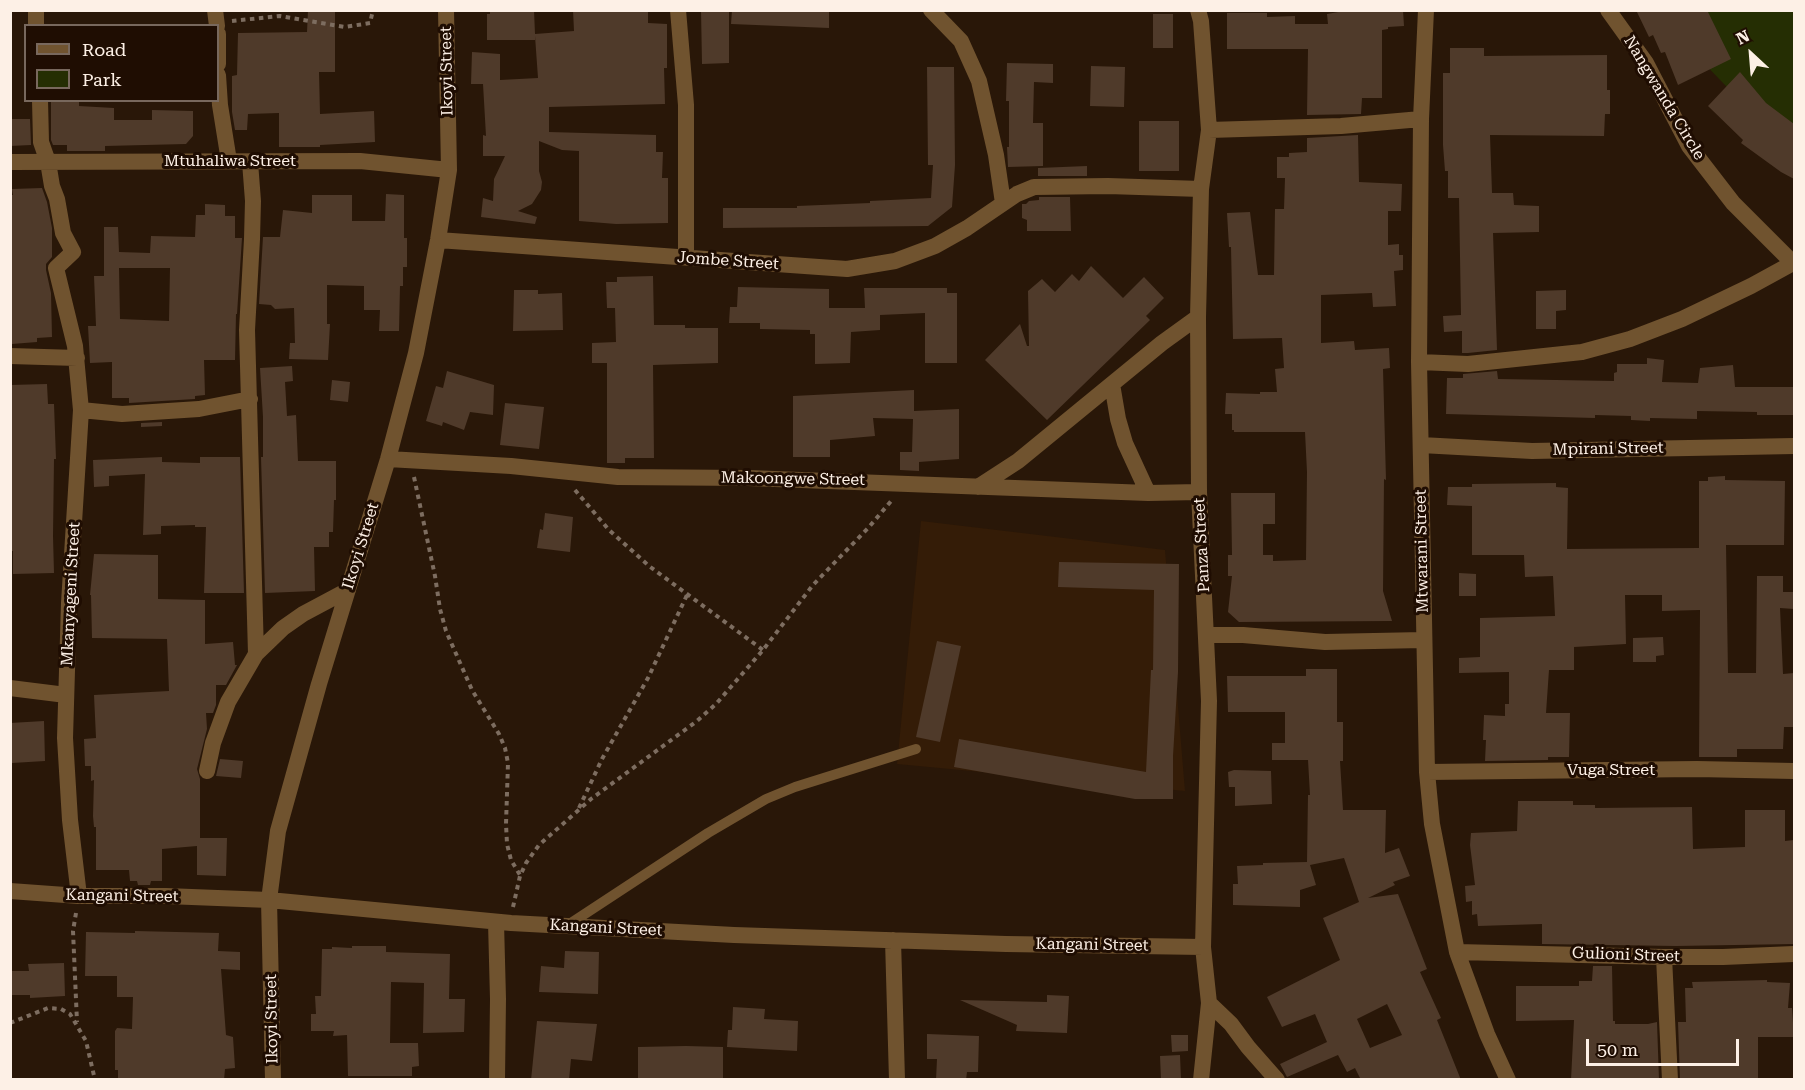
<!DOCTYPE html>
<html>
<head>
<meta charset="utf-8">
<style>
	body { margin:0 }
	#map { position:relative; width:1805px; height:1090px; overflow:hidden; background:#291708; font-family:"Roboto Serif",serif }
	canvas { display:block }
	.frame { position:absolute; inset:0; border:12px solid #fdf0e6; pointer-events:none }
	.legend { position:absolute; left:24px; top:24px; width:195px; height:78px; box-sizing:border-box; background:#1f0d02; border:2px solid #78685d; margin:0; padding:8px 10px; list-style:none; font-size:18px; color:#fdf0e6 }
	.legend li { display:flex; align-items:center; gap:12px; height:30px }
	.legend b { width:30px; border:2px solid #78685d }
	.north { position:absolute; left:1721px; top:24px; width:60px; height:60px; -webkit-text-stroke:4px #1f0d02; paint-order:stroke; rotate:334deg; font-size:16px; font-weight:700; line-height:24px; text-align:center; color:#fdf0e6 }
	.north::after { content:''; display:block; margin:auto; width:21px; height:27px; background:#fdf0e6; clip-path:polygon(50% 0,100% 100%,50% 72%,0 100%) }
	.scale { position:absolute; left:1586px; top:1039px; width:153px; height:27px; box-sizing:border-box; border:3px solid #fdf0e6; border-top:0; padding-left:8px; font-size:18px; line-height:21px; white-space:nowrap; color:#fdf0e6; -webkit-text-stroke:4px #1f0d02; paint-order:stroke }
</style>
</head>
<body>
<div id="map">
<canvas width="1805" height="1090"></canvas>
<div class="frame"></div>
<ul class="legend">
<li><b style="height:8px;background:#70532f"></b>Road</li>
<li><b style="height:16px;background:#252e03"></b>Park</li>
</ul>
<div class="north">N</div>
<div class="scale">50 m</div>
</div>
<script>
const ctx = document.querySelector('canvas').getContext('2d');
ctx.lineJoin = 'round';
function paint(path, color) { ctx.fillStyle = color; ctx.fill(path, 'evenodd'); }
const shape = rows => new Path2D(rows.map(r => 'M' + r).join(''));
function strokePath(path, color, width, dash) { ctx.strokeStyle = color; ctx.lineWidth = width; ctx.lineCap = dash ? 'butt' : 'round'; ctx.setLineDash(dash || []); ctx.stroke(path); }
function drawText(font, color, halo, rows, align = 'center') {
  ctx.font = font + ' "Roboto Serif",serif'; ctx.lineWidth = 6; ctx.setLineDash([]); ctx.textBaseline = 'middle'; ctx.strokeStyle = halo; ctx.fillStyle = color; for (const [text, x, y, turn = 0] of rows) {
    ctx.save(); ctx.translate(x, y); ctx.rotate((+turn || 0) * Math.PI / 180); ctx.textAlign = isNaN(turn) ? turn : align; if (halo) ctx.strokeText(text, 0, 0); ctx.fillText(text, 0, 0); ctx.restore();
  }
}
const built = shape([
	[921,521,1165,550,1185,791,897,764]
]);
const green = shape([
	[1675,11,1794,11,1794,146,1752,113,1695,54]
]);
const building = shape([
	[308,10,335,10,335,72,319,72,320,114,374,111,375,142,320,145,320,147,279,147,279,113,248,114,247,130,235,130,232,112,232,76,237,75,238,33,307,32],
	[490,10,534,10,535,34,574,31,573,10,648,10,648,23,667,24,667,68,664,68,665,104,549,107,549,132,656,135,656,152,663,152,662,178,668,178,668,223,616,224,579,221,579,151,562,150,539,141,539,171,542,182,541,190,532,204,518,211,537,217,535,224,481,217,483,198,493,201,494,179,505,156,483,156,483,135,486,136,483,84,471,84,472,52,500,54,500,80,538,78,535,36,535,40,487,40,487,14,490,14],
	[701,10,729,10,729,63,702,64],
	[732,10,829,10,829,28,731,24],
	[1350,10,1403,10,1404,26,1388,27,1388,29,1382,30,1382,98,1362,98,1361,114,1307,115,1308,49,1227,49,1227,13,1267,13,1267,17,1295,16,1295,24,1328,24,1327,14],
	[1636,10,1707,10,1731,59,1678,85,1665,52,1661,53,1653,35,1649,37],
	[1153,14,1173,14,1173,48,1153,48],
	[1450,48,1484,48,1484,56,1607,55,1607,90,1610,90,1610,114,1605,114,1604,136,1490,135,1492,193,1513,193,1514,205,1539,206,1539,232,1493,233,1497,350,1468,353,1462,353,1462,331,1444,332,1443,316,1461,315,1459,198,1448,198,1448,171,1445,171,1443,145,1443,73,1450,73],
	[1007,63,1053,64,1053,83,1034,82,1033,123,1043,123,1043,166,1008,167,1007,147,1009,147,1009,101,1006,101],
	[1091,66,1125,67,1124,107,1090,106],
	[927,67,954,67,955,165,952,207,928,226,723,228,723,208,797,208,797,206,870,203,870,201,931,198,933,165,928,165],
	[1740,72,1766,103,1794,124,1794,179,1781,172,1741,143,1743,140,1708,106],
	[51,100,79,100,79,106,114,108,114,120,152,120,152,110,193,111,193,136,186,144,105,146,105,151,67,151,67,145,53,145,51,140],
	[10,119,30,119,31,145,10,146],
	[1139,121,1179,121,1179,171,1139,171],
	[1358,135,1359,182,1402,184,1401,211,1388,211,1388,245,1399,244,1399,255,1403,255,1403,270,1394,271,1396,306,1373,307,1372,293,1321,295,1321,343,1354,341,1355,350,1389,348,1390,368,1383,369,1386,480,1384,479,1383,591,1392,621,1239,622,1228,612,1232,576,1228,576,1228,555,1232,555,1231,493,1275,493,1275,524,1263,524,1263,555,1273,555,1273,561,1306,560,1307,472,1305,432,1234,432,1234,430,1232,430,1232,414,1225,414,1226,393,1260,394,1260,392,1277,392,1275,369,1284,368,1282,338,1233,339,1231,247,1229,247,1227,213,1250,212,1258,275,1274,275,1275,209,1284,209,1285,178,1277,178,1277,157,1289,157,1289,153,1307,152,1307,138],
	[1087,166,1087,176,1038,176,1038,168],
	[42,188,47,202,52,228,52,257,46,264,46,270,51,293,52,337,37,338,37,342,12,344,11,195,13,195,12,189],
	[386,194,404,195,404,238,407,238,407,267,403,267,403,286,400,286,399,331,379,331,380,310,364,310,364,286,327,285,327,324,330,324,328,360,289,359,290,343,295,343,294,308,275,309,271,305,259,304,263,237,280,237,283,210,312,213,312,195,352,195,352,221,385,221],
	[1039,197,1070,197,1071,231,1027,231,1027,220,1022,218,1022,204,1026,204,1029,201,1039,200],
	[205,204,225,205,225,216,235,216,235,238,242,238,237,314,236,314,235,360,204,360,205,395,195,396,195,399,129,403,129,398,112,398,112,362,90,363,88,326,96,326,94,276,104,276,104,227,118,227,119,252,150,253,151,236,195,237,196,215,205,215],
	[119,268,170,268,169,321,120,319],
	[1091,266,1123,298,1144,277,1164,298,1146,316,1150,320,1047,420,985,360,1020,324,1027,346,1029,346,1028,291,1042,279,1055,292,1072,274,1079,281],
	[653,276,654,325,685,325,685,328,718,328,718,363,653,365,654,458,625,458,625,463,607,463,607,363,592,363,592,343,616,342,615,308,607,308,606,282,617,282,617,277],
	[738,287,829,289,829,308,865,308,864,288,947,288,947,293,957,293,957,363,925,363,925,313,880,315,880,330,851,332,850,363,815,364,815,334,810,334,810,330,760,329,760,323,729,323,730,307,737,307],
	[514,290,538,290,538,294,562,293,563,330,513,331],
	[1566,290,1566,310,1556,311,1556,329,1536,329,1536,291],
	[1647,358,1664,360,1662,382,1698,383,1700,368,1733,365,1735,387,1794,387,1794,415,1757,415,1757,412,1697,411,1697,419,1650,418,1650,421,1631,420,1631,416,1595,415,1595,418,1446,414,1447,378,1463,378,1463,374,1497,371,1498,379,1614,381,1614,373,1617,372,1617,364,1647,364],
	[292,366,293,381,285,382,287,416,296,415,298,461,336,461,336,500,334,500,333,532,329,532,329,547,314,547,315,591,265,593,261,457,263,457,263,417,260,368],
	[447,371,494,385,493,415,470,412,464,430,443,422,442,426,426,421,436,386,443,388],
	[332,380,350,382,348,402,330,400],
	[47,384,48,404,54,404,56,459,54,459,53,536,54,573,13,574,13,551,10,551,10,385],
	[914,390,914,411,959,409,959,459,919,462,919,471,900,470,900,452,912,452,913,419,873,418,875,436,830,440,830,457,793,457,793,396],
	[505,403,544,407,539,449,500,445],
	[162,422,162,426,141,427,141,423],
	[162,457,162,462,200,463,200,457,240,457,244,593,204,593,206,527,195,527,195,525,161,526,161,534,143,535,145,474,109,476,109,486,94,487,93,460],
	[1725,476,1725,480,1785,481,1784,545,1726,545,1728,673,1756,673,1757,576,1783,576,1783,592,1794,592,1794,609,1780,608,1783,674,1794,673,1794,727,1784,727,1783,749,1737,749,1737,757,1699,757,1700,610,1662,611,1662,595,1625,595,1626,644,1574,647,1574,670,1549,670,1546,713,1570,713,1569,757,1548,757,1548,760,1485,761,1486,740,1483,740,1484,715,1505,716,1505,704,1509,704,1509,672,1459,673,1459,658,1480,657,1480,618,1555,616,1553,576,1525,577,1524,555,1472,555,1472,506,1447,505,1448,487,1472,487,1472,484,1556,483,1556,487,1568,488,1567,549,1699,548,1699,481,1708,481,1708,477],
	[545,513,573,517,570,552,537,548,540,529,543,530],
	[94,554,158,555,158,599,205,600,205,644,233,642,235,665,237,665,226,685,216,685,216,705,213,713,206,713,207,729,197,769,200,779,200,838,227,838,226,876,197,875,197,846,162,849,162,881,151,881,150,885,138,885,137,881,130,881,129,870,96,870,96,827,94,827,93,816,94,780,91,781,91,766,85,766,84,739,96,738,94,695,169,691,167,639,92,638,91,595,90,595],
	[1059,562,1179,564,1178,672,1173,756,1173,799,1135,799,954,767,959,739,1146,772,1151,670,1153,670,1154,590,1058,587],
	[1459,573,1476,574,1476,596,1459,596],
	[1663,637,1664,655,1656,656,1656,662,1633,662,1633,638],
	[937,641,961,646,940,742,916,737],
	[1306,669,1337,669,1337,722,1343,722,1343,761,1340,761,1343,810,1386,810,1385,853,1399,848,1410,876,1393,882,1395,885,1368,898,1398,894,1427,969,1420,972,1441,1018,1437,1020,1461,1080,1361,1080,1355,1068,1347,1072,1338,1055,1287,1077,1280,1064,1327,1042,1315,1014,1282,1027,1267,997,1340,960,1323,918,1359,902,1344,858,1310,865,1316,885,1300,890,1300,907,1233,905,1233,884,1238,884,1237,866,1263,865,1263,863,1307,862,1308,795,1310,795,1308,760,1272,760,1272,743,1285,743,1285,712,1228,712,1227,676,1306,676],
	[1387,1004,1402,1035,1370,1048,1357,1019],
	[44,721,45,761,12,763,10,723],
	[220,759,243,761,241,778,216,776],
	[1234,770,1271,771,1272,804,1235,806,1235,787,1229,787,1228,772],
	[1518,801,1573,801,1573,805,1595,805,1595,808,1692,807,1693,849,1745,847,1745,810,1785,810,1785,841,1794,840,1794,944,1676,946,1542,944,1542,924,1478,926,1477,914,1472,915,1472,901,1466,902,1465,886,1475,885,1470,845,1471,833,1517,831],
	[135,931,219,933,218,951,240,952,240,970,221,969,226,1035,233,1037,235,1068,225,1069,224,1080,118,1080,118,1070,115,1070,115,1031,117,1028,132,1029,133,997,117,997,117,976,85,976,86,932,135,933],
	[352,946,386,946,386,952,450,954,449,999,465,999,464,1032,423,1033,424,983,391,982,390,1043,418,1043,419,1066,412,1067,412,1076,348,1076,347,1035,333,1036,334,1031,311,1031,311,1014,316,1014,315,996,321,996,322,949,332,949,332,947,352,948],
	[565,951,599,952,598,994,539,992,541,966,564,968],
	[64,963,65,996,30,998,30,995,10,995,10,971,29,971,28,964],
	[1593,966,1612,966,1613,1021,1615,1021,1615,1024,1648,1024,1657,1022,1659,1080,1571,1080,1574,1020,1516,1021,1516,986,1579,986,1579,981,1592,981],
	[1767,980,1767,982,1790,983,1788,1008,1792,1008,1794,1037,1758,1037,1758,1080,1680,1080,1678,1022,1686,1022,1685,988,1693,988,1692,982],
	[1047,995,1069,996,1067,1033,1016,1031,1017,1025,960,1000,1047,1002],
	[733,1007,765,1009,764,1019,798,1021,797,1051,727,1047,728,1030,732,1030],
	[537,1021,597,1024,592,1061,571,1059,569,1080,531,1080],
	[927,1034,979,1036,978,1072,967,1072,966,1080,936,1080,937,1059,927,1059],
	[1171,1035,1188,1035,1188,1051,1172,1052],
	[686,1046,723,1047,723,1080,638,1080,638,1047],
	[1180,1055,1181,1080,1161,1080,1160,1056]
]);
const path = shape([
	[232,21,280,16,345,27,370,23,373,10],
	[414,477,435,576,440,609,446,631,472,690,499,734,505,748,508,763,506,824,507,844,511,860,520,875],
	[575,490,609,530,649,566,763,650],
	[579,808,602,759,648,678,687,595],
	[513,907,520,876,526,863,539,845,591,799,697,721,716,704,763,650,813,585,869,527,892,500],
	[76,913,73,931,77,1022],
	[10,1023,48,1008,61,1009,70,1014,86,1041,95,1080]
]);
const service = shape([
	[568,925,708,833,766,799,795,787,916,749]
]);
const minor = shape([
	[215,10,217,26],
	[678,10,686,105,686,257],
	[931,10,961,41,979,81,996,155,1003,203],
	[1198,10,1201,21,1209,130,1201,189,1198,317,1199,492,1209,701,1203,947,1209,1003,1201,1080],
	[1426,10,1421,119,1419,362,1427,772,1432,824,1457,952,1487,1034,1508,1080],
	[1608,10,1646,63,1689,146,1733,203,1794,264],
	[36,26,36,10],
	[218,34,218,64],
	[218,75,220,105,229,161],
	[40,100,41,142,48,162,52,186,57,199,63,233,73,252,56,268,75,346,81,410,69,603,65,738,70,820,79,896],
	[1209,130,1341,126,1421,119],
	[10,162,360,161,449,170],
	[250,162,253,201,252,239,247,330,256,654],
	[438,240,847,269,895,261,935,246,967,228,1017,194,1034,187,1108,186,1201,189],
	[10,356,77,358],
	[1419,362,1468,364,1582,352,1630,339,1682,319,1751,286,1793,263],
	[1112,384,1118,419,1125,443,1148,493],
	[81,410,122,414,199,409,250,399],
	[1421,445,1532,451,1794,446],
	[388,459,511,466,618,477,748,478,1148,493,1199,492],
	[978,487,1018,461,1162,343,1198,317],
	[1207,635,1243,635,1325,642,1423,640],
	[10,688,66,695],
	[207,771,213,743,228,702,256,654,283,628,303,614,348,590],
	[1427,772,1697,769,1794,771],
	[10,891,79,896,166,896,269,900,511,923,734,935,1006,944,1203,947],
	[496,922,498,999,497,1080],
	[893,940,897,1080],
	[1457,952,1664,957,1723,957,1794,954],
	[1664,957,1670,1080],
	[1209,1003,1231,1024,1248,1047,1277,1080],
	[273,1080,269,900,278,831,319,684,388,459,416,353,438,240,449,170,446,10]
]);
const streetNames = [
	["Ikoyi Street",447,71,-91],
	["Nangwanda Circle",1664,98,59],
	["Mtuhaliwa Street",230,161],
	["Jombe Street",728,261,4],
	["Mpirani Street",1608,449,-1],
	["Makoongwe Street",793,479,1],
	["Panza Street",1202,545,-93],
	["Ikoyi Street",361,546,-73],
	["Mtwarani Street",1422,551,-91],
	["Mkanyageni Street",71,594,-87],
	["Vuga Street",1611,770],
	["Kangani Street",122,896,1],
	["Kangani Street",606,928,3],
	["Kangani Street",1092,945,1],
	["Gulioni Street",1626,955,2],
	["Ikoyi Street",272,1019,-91]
];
paint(built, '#341c07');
paint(green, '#252e03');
paint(building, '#4f3a2a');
strokePath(path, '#7d6d60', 4, [4.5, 4.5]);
strokePath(service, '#70532f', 10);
strokePath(minor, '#70532f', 16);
drawText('16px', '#fdf0e6', '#1f0d02', streetNames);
</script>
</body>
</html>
